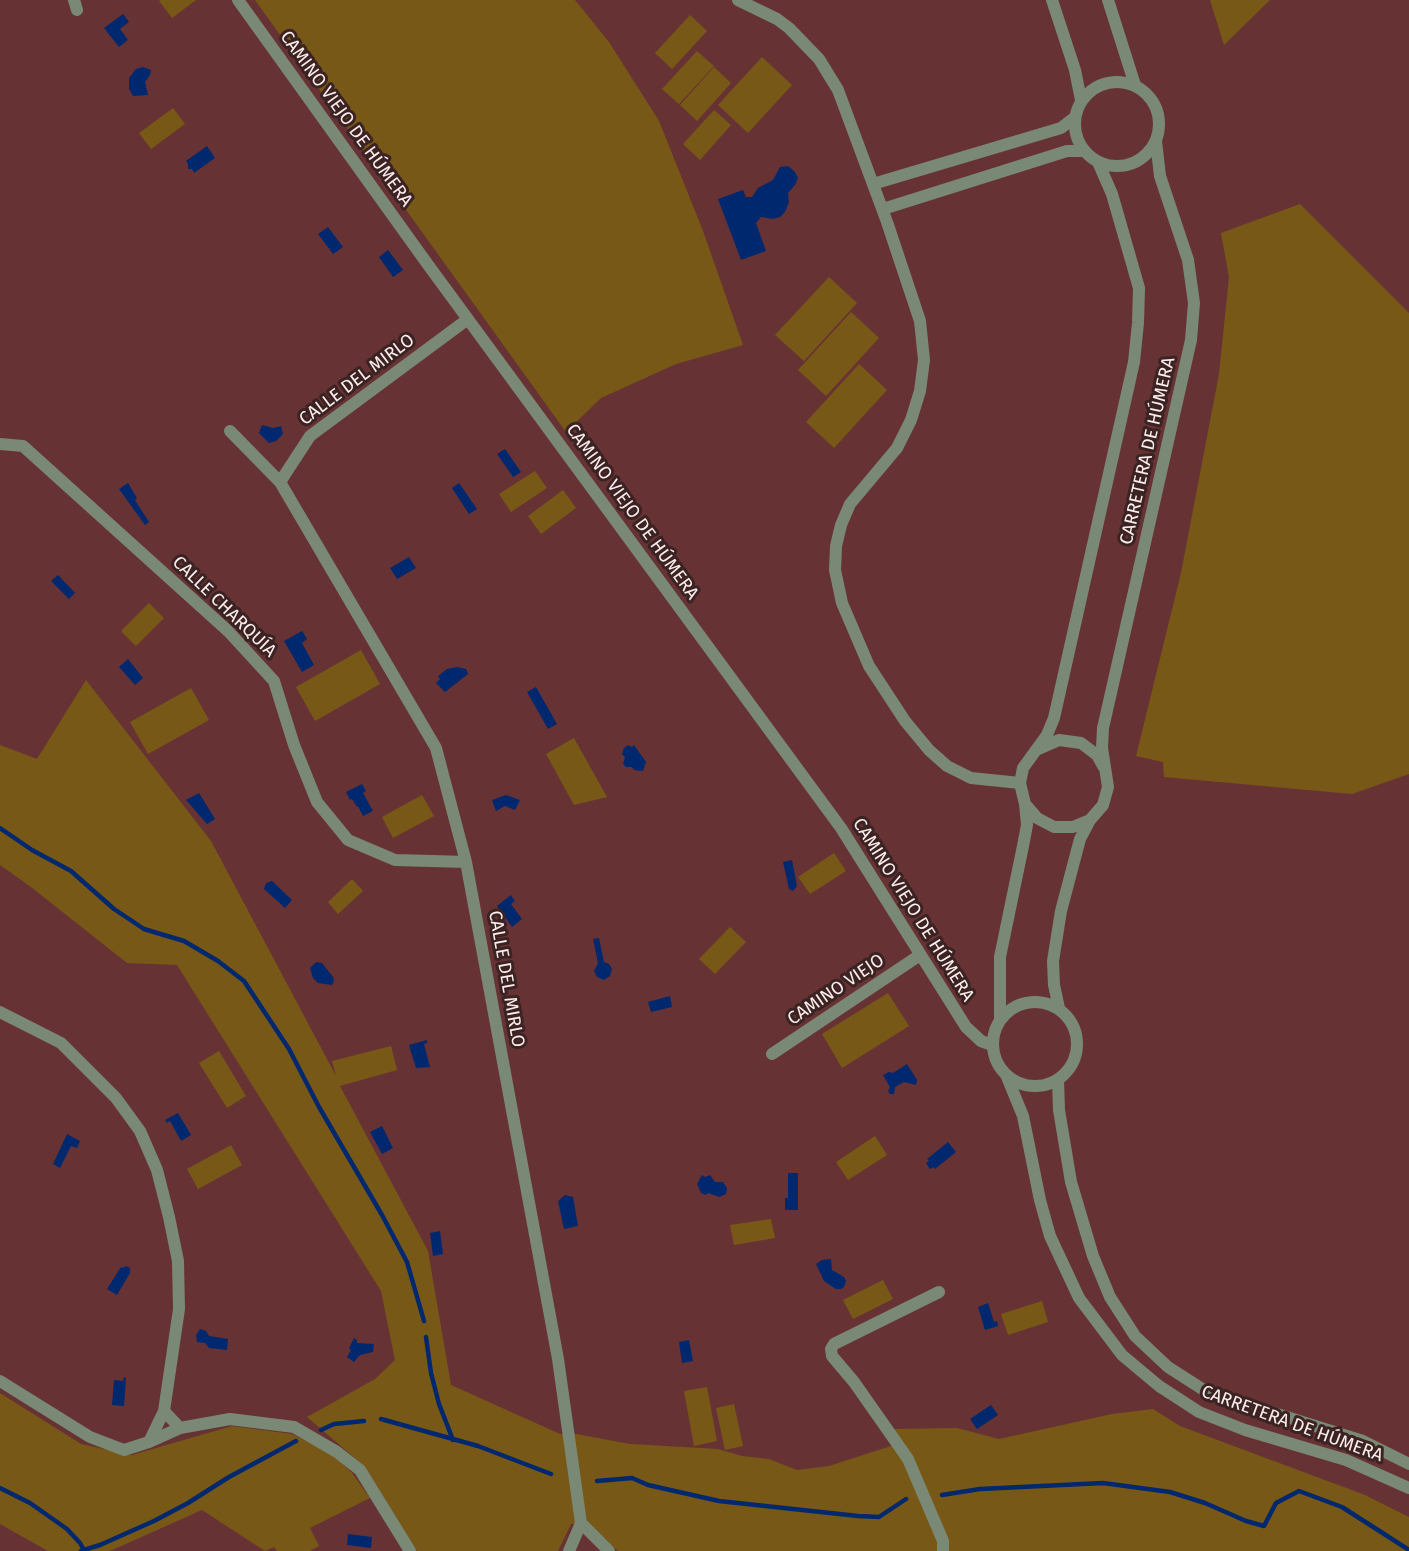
<!DOCTYPE html>
<html>
<head>
<meta charset="utf-8">
<style>
	body { margin:0 }
	canvas { display:block; background:#673233 }
</style>
</head>
<body>
<canvas width="1409" height="1551"></canvas>
<script>
const ctx = document.querySelector('canvas').getContext('2d');
ctx.lineJoin = 'round';
function paint(path, color) { ctx.fillStyle = color; ctx.fill(path, 'evenodd'); }
const shape = rows => new Path2D(rows.map(r => 'M' + r).join(''));
function strokePath(path, color, width, dash) { ctx.strokeStyle = color; ctx.lineWidth = width; ctx.lineCap = dash ? 'butt' : 'round'; ctx.setLineDash(dash || []); ctx.stroke(path); }
function drawText(font, color, halo, rows, align = 'center') {
  ctx.font = font + ' "Fira Sans",sans-serif'; ctx.lineWidth = 6; ctx.setLineDash([]); ctx.textBaseline = 'middle'; ctx.strokeStyle = halo; ctx.fillStyle = color; for (const [text, x, y, turn = 0] of rows) {
    ctx.save(); ctx.translate(x, y); ctx.rotate((+turn || 0) * Math.PI / 180); ctx.textAlign = isNaN(turn) ? turn : align; if (halo) ctx.strokeText(text, 0, 0); ctx.fillText(text, 0, 0); ctx.restore();
  }
}
const green = shape([
	[161,0,196,0,172,18,159,1],
	[255,0,575,0,609,42,659,121,703,231,743,345,676,364,601,398,566,432],
	[1210,0,1270,0,1224,45],
	[690,15,707,31,672,69,655,53],
	[697,51,714,66,679,104,662,89],
	[762,57,792,85,748,133,718,105],
	[714,67,731,83,697,121,680,105],
	[173,108,185,124,151,149,139,133],
	[714,110,731,125,700,160,683,144],
	[1300,204,1409,313,1409,774,1352,794,1164,777,1163,762,1136,756,1181,573,1219,374,1229,277,1221,233],
	[829,277,857,303,804,361,775,335],
	[851,312,879,338,826,396,798,370],
	[859,364,887,390,834,448,806,422],
	[535,471,547,488,511,512,499,494],
	[563,490,576,508,541,534,528,516],
	[149,603,164,618,136,646,121,631],
	[361,650,380,684,315,721,296,687],
	[86,680,211,841,336,1076,332,1061,391,1046,397,1070,340,1086,428,1251,451,1385,560,1434,576,1434,630,1444,718,1449,742,1456,769,1459,797,1470,829,1466,891,1446,895,1429,957,1428,999,1439,1112,1414,1153,1409,1180,1426,1365,1495,1409,1517,1409,1551,618,1551,589,1524,571,1524,558,1551,417,1551,363,1465,307,1417,375,1379,395,1360,381,1291,177,965,127,963,31,887,0,865,0,745,37,759],
	[191,688,209,720,148,754,130,722],
	[574,738,607,797,574,805,546,754],
	[422,795,434,816,393,838,382,817],
	[834,853,846,871,810,894,798,877],
	[352,879,363,891,338,914,328,902],
	[730,927,746,942,715,974,699,959],
	[888,993,909,1026,842,1068,822,1034],
	[219,1051,246,1096,227,1108,199,1063],
	[875,1136,887,1155,848,1180,836,1162],
	[231,1145,242,1165,198,1189,187,1169],
	[771,1219,775,1238,734,1245,730,1225],
	[883,1280,893,1299,853,1319,843,1300],
	[1042,1301,1048,1322,1008,1335,1001,1314],
	[707,1387,717,1441,694,1446,684,1391],
	[0,1393,81,1444,132,1455,232,1426,292,1434,334,1455,352,1473,370,1498,310,1528,319,1546,310,1551,277,1551,274,1547,265,1551,202,1510,110,1551,48,1551,0,1524],
	[734,1404,743,1446,725,1450,716,1408]
]);
const water = shape([
	[123,14,129,22,120,29,128,40,119,47,104,28],
	[143,67,151,70,150,75,145,82,148,95,133,96,129,89,129,78,136,69],
	[207,146,215,158,194,173,192,169,188,169,188,164,186,161],
	[788,166,795,172,798,178,795,185,788,193,789,202,785,212,780,217,773,219,761,217,756,223,766,251,741,260,718,199,743,190,746,197,752,197,758,188,773,180,780,167],
	[328,227,343,247,333,254,318,234],
	[388,250,403,270,393,277,379,257],
	[262,425,273,428,281,426,283,434,276,441,269,443,259,433],
	[505,449,521,472,513,477,497,454],
	[128,483,137,498,135,500,149,522,145,525,119,489],
	[459,483,477,509,469,514,452,488],
	[409,557,416,568,397,579,390,568],
	[58,575,75,593,69,599,51,581],
	[302,631,307,639,302,643,314,665,302,672,284,641],
	[128,659,143,678,135,685,119,667],
	[457,667,466,669,468,674,445,692,436,683,440,679,438,676,447,669],
	[536,687,557,724,548,729,527,692],
	[628,745,632,747,634,745,646,762,643,771,634,770,632,767,626,767,623,764,625,757,622,754,624,748],
	[362,784,366,791,363,793,373,811,363,816,358,806,357,807,352,799,350,800,346,792],
	[199,793,215,819,207,824,186,800],
	[506,795,520,800,515,810,505,806,496,811,492,800],
	[792,860,797,886,793,891,789,889,783,862],
	[272,881,292,900,285,908,264,889,266,883],
	[511,895,515,901,511,904,522,919,512,927,497,906],
	[599,938,604,962,609,964,612,969,610,976,604,980,597,977,594,971,598,963,593,939],
	[316,962,322,963,333,977,334,981,332,985,318,983,313,978,310,968],
	[670,996,672,1007,651,1012,648,1002],
	[427,1040,427,1043,424,1044,430,1067,416,1068,409,1045],
	[907,1064,917,1080,916,1085,904,1082,895,1087,894,1094,890,1094,888,1091,890,1087,883,1075,889,1072,893,1073],
	[178,1113,191,1135,181,1141,170,1121,167,1123,165,1120],
	[382,1126,393,1148,382,1154,370,1132],
	[67,1134,80,1141,77,1148,71,1146,60,1168,53,1164],
	[948,1142,956,1152,935,1169,933,1167,930,1169,926,1163,929,1161,927,1159],
	[788,1173,798,1173,798,1210,785,1210,785,1198,788,1198],
	[702,1175,705,1177,710,1175,715,1182,723,1182,727,1188,726,1194,719,1197,708,1193,706,1195,701,1193,697,1184],
	[565,1195,573,1197,578,1226,564,1229,558,1201],
	[440,1231,443,1254,433,1256,430,1233],
	[831,1259,832,1270,844,1277,846,1281,844,1287,841,1289,836,1289,824,1281,816,1264,822,1260],
	[126,1266,130,1268,130,1273,117,1295,107,1289,121,1267,123,1268],
	[988,1303,994,1322,997,1321,998,1326,985,1330,978,1307],
	[200,1329,206,1331,209,1336,228,1339,227,1350,209,1348,205,1343,197,1342,196,1335],
	[354,1338,357,1340,357,1343,374,1344,373,1352,360,1355,354,1362,347,1357,351,1350,349,1348],
	[689,1340,693,1361,682,1363,679,1342],
	[124,1377,126,1378,124,1406,112,1405,114,1380,123,1381],
	[991,1405,998,1415,977,1429,970,1419],
	[348,1534,372,1537,371,1548,347,1545]
]);
const stream = shape([
	[0,828,32,850,71,871,114,909,144,929,184,941,218,961,244,981,289,1049,319,1107,382,1215,407,1262,424,1321],
	[426,1337,431,1373,439,1404,453,1440],
	[381,1419,478,1446,551,1474],
	[321,1430,334,1424,364,1421],
	[597,1481,632,1478,648,1485,719,1501,858,1516,879,1517,906,1499],
	[0,1488,30,1503,67,1529,80,1543,84,1550],
	[942,1495,980,1489,1103,1483,1170,1492,1205,1503,1246,1521,1264,1526,1276,1503,1299,1491,1342,1507,1409,1550],
	[81,1551,100,1545,154,1521,188,1503,229,1477,296,1441]
]);
const minor = shape([
	[74,0,77,10],
	[238,0,426,262,841,828,966,1027,981,1041,992,1045],
	[738,0,777,19,789,28,819,59,838,90,887,222,920,321,924,360,920,391,911,420,897,448,850,504,841,525,836,546,835,570,842,603,869,666,905,721,929,750,947,766,971,778,1020,783],
	[873,184,1061,128,1074,118],
	[883,209,1067,151,1084,151],
	[230,431,280,482,436,748,466,862,558,1359,581,1523,569,1551],
	[0,444,23,446,228,631,274,681,294,745,317,802,348,840,395,860,466,862],
	[280,482,310,436,468,319],
	[0,1012,61,1043,116,1098,140,1131,157,1170,169,1217,178,1261,179,1309,164,1411,180,1428,230,1419,294,1427,337,1452,360,1470,410,1551],
	[772,1054,920,955],
	[939,1292,834,1344,831,1349,832,1356,854,1382,908,1459,943,1541,943,1551],
	[0,1381,90,1437,124,1450,149,1442,180,1428],
	[149,1442,164,1411],
	[581,1523,609,1551]
]);
const tertiary = shape([
	[1052,0,1075,70,1081,100],
	[1108,0,1135,85],
	'1075 124a42 42 0 1 1 84 0a42 42 0 1 1-84 0Z',
	[1098,162,1112,194,1139,288,1138,323,1134,362,1054,718,1047,735,1023,768,1020,783,1025,804,1037,818,1054,827,1073,827,1090,820,1103,805,1108,787,1102,748,1103,728,1191,340,1194,303,1188,260,1160,176,1156,141],
	[1036,750,1059,740,1081,743,1097,755,1103,766],
	'993 1044a42 42 0 1 1 84 0a42 42 0 1 1-84 0Z',
	[1059,1008,1054,985,1053,961,1061,911,1080,839,1090,820],
	[1000,1019,1000,957,1023,846,1027,825,1025,804],
	[1007,1077,1023,1116,1040,1200,1050,1236,1079,1298,1122,1355,1159,1386,1199,1412,1245,1430,1346,1460,1409,1488],
	[1058,1080,1059,1110,1071,1182,1093,1256,1110,1297,1135,1336,1168,1367,1207,1392,1363,1441,1409,1464]
]);
const streetNames = [
	["CAMINO VIEJO DE HÚMERA",346,119,54],
	["CALLE DEL MIRLO",357,380,-37],
	["CARRETERA DE HÚMERA",1148,451,-77],
	["CAMINO VIEJO DE HÚMERA",632,512,54],
	["CALLE CHARQUÍA",224,607,44],
	["CAMINO VIEJO DE HÚMERA",913,910,58],
	["CALLE DEL MIRLO",506,979,80],
	["CAMINO VIEJO",836,990,-34],
	["CARRETERA DE HÚMERA",1292,1424,20]
];
paint(green, '#785817');
paint(water, '#00286e');
strokePath(stream, '#00286e', 4.5);
strokePath(minor, '#798975', 12);
strokePath(tertiary, '#798975', 12);
drawText('18px', '#fceeed', '#3c2323', streetNames);
</script>
</body>
</html>
